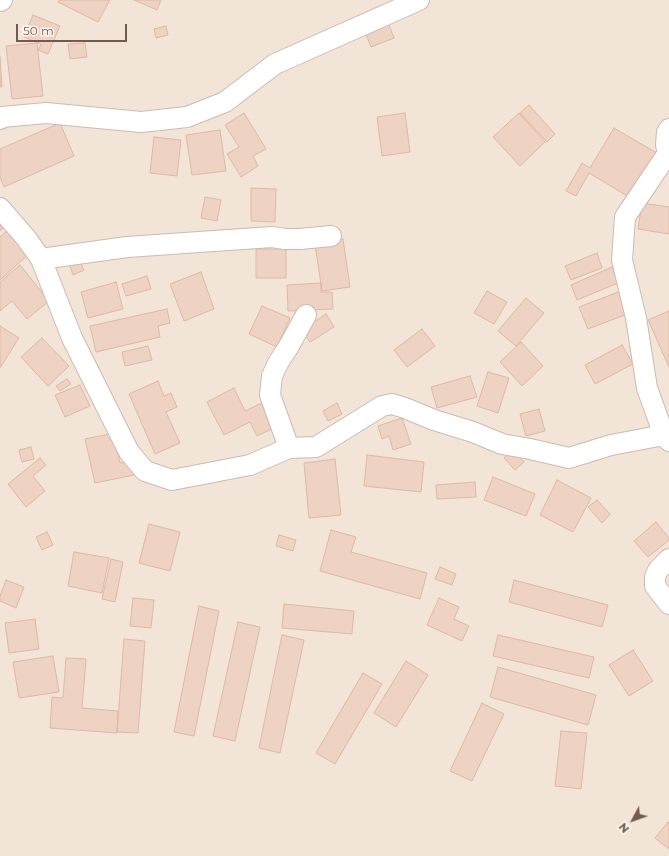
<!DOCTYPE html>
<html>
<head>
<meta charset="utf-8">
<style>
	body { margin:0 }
	#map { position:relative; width:669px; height:856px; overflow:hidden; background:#fbf3e9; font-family:Montserrat,sans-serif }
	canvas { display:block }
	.north { position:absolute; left:613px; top:800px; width:40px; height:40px; -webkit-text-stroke:3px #fef7ef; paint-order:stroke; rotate:229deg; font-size:11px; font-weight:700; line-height:16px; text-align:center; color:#745a4e }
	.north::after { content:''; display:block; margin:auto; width:14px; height:18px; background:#745a4e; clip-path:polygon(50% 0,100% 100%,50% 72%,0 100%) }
	.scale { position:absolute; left:16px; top:24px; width:111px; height:18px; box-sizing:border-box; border:2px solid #745a4e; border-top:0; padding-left:5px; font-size:12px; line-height:14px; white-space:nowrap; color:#745a4e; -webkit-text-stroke:3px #fef7ef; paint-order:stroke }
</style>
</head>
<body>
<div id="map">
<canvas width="669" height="856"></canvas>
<div class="north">N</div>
<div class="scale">50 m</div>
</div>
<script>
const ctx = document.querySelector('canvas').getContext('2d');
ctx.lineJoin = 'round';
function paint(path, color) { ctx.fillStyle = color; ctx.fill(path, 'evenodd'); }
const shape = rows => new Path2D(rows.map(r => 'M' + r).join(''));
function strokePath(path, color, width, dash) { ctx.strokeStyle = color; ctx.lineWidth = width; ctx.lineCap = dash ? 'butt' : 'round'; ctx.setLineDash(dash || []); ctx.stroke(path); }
const residential = shape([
	[0,0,669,0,669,856,0,856]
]);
const building = shape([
	[59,0,110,0,98,22,58,2,59,0],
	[134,0,161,0,157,10,134,0],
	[33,15,60,26,48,54,38,50,41,44,24,37,33,15],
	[387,20,394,38,371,47,364,29,387,20],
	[166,26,168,35,156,38,154,29,166,26],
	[37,43,43,96,12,99,6,46,37,43],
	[85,43,87,57,70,59,68,44,85,43],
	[0,57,2,87,0,87,0,57],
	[529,105,555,134,547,142,520,113,529,105],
	[244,113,266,149,253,156,258,166,241,177,227,154,239,147,225,125,244,113],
	[405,113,410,152,382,156,377,117,405,113],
	[519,113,545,142,520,166,493,137,519,113],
	[60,123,74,156,4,187,0,177,0,149,60,123],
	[614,128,662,156,634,200,589,173,576,196,566,191,582,163,590,168,614,128],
	[220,130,226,171,192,175,186,135,220,130],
	[154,137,181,140,177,176,150,173,154,137],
	[251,188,276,189,275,222,251,221,251,188],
	[205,197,221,200,217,221,201,218,205,197],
	[642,203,669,207,669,234,638,229,642,203],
	[0,211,10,222,0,231,0,211],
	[10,228,31,252,0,280,0,237,10,228],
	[343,239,350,287,322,291,315,244,343,239],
	[256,249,286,249,286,278,256,278,256,249],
	[597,253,602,268,571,280,565,266,597,253],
	[80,262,84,270,73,275,70,266,80,262],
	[20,265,49,301,27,319,12,301,0,311,0,282,20,265],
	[612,267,618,283,577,300,571,285,612,267],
	[201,272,214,309,184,321,170,284,201,272],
	[147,276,151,289,126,296,122,284,147,276],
	[116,282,123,309,88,318,81,292,116,282],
	[321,283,321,292,332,292,333,309,288,311,287,285,321,283],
	[487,291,507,302,494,324,474,313,487,291],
	[621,291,630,313,588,329,579,307,621,291],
	[526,298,544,313,516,346,498,331,526,298],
	[262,306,290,318,277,347,249,334,262,306],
	[167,309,170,323,158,326,160,337,96,352,90,326,167,309],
	[669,311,669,367,648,320,669,311],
	[326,314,334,327,310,342,302,330,326,314],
	[0,326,19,338,0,368,0,326],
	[422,329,435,346,407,367,394,350,422,329],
	[42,338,69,366,48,386,21,357,42,338],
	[521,342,543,366,522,386,500,362,521,342],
	[622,345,633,364,595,384,585,365,622,345],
	[148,346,152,360,125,366,122,352,148,346],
	[488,372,509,378,498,413,477,406,488,372],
	[470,376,477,397,437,408,431,387,470,376],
	[67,379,71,384,60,391,56,386,67,379],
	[158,381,164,396,171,393,177,407,166,412,180,443,155,454,129,394,158,381],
	[80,385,90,406,65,417,55,395,80,385],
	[234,388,245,411,266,401,278,426,257,436,250,422,224,435,207,402,234,388],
	[337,403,342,414,328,421,323,411,337,403],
	[539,409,545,431,526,436,520,414,539,409],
	[402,418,411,444,393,450,389,436,382,439,378,426,402,418],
	[114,433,120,463,131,461,134,475,95,483,85,439,114,433],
	[31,447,34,459,22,462,19,450,31,447],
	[513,449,524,462,515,470,504,458,513,449],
	[367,455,424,462,421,492,364,486,367,455],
	[40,458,46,465,33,476,45,491,26,507,8,484,40,458],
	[335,459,341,515,309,518,304,463,335,459],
	[493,477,535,494,526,516,484,500,493,477],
	[557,480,591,498,573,532,540,515,557,480],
	[475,482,476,497,437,499,436,485,475,482],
	[597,500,610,514,602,523,588,507,597,500],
	[656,522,669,538,669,540,648,557,634,541,656,522],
	[149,524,180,532,170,571,139,563,149,524],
	[331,530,356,537,351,552,427,573,420,599,320,571,331,530],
	[47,532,53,545,42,550,36,537,47,532],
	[279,535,296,540,293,551,276,546,279,535],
	[74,552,109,558,102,593,68,586,74,552],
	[111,559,123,562,115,602,102,599,111,559],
	[440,567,456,574,452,585,435,579,440,567],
	[6,580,24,587,16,608,0,601,0,596,6,580],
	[514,580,608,605,602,627,509,602,514,580],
	[133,598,154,600,151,628,130,626,133,598],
	[439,598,459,607,454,619,469,626,462,641,427,625,439,598],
	[284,604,354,611,352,634,282,628,284,604],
	[199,606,219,611,194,736,174,732,199,606],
	[35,619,39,649,9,653,5,623,35,619],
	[238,622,260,627,235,741,213,736,238,622],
	[282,635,304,640,280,753,259,748,282,635],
	[498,635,594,657,589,678,493,656,498,635],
	[124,639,145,641,138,733,117,732,124,639],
	[633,650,653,681,629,696,609,665,633,650],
	[53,656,59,692,19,698,13,662,53,656],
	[66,658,86,659,82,708,118,711,117,733,50,728,52,697,63,698,66,658],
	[406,661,428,675,396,727,374,713,406,661],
	[498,667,596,695,588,725,490,697,498,667],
	[363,673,382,684,335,764,316,753,363,673],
	[482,703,504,714,472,781,450,771,482,703],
	[561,731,587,733,581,789,555,786,561,731],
	[668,822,669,823,669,849,655,838,668,822]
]);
const minor = shape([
	[1,1,2,0],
	[0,119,2,117,46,113,141,122,187,117,225,102,275,64,419,0],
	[669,129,667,132,666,145,668,153,625,217,622,260,636,318,647,388,664,435,669,441],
	[0,208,26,238,41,259,72,338,129,452,145,471,172,480,250,465,289,448,316,447,382,406,392,404,405,408,434,420,473,432,502,444,530,449,569,458,611,445,664,435],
	[41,259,127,247,272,237,285,239,300,239,331,236],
	[289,448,270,395,272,376,278,363,289,346,306,315],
	[669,559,658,570,655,577,655,586,669,604]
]);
paint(residential, '#f2e5d8');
paint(building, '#eed2c3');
strokePath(building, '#e0b8a4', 1);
strokePath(minor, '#cdbbb0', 22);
strokePath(minor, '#fff', 20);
</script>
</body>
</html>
